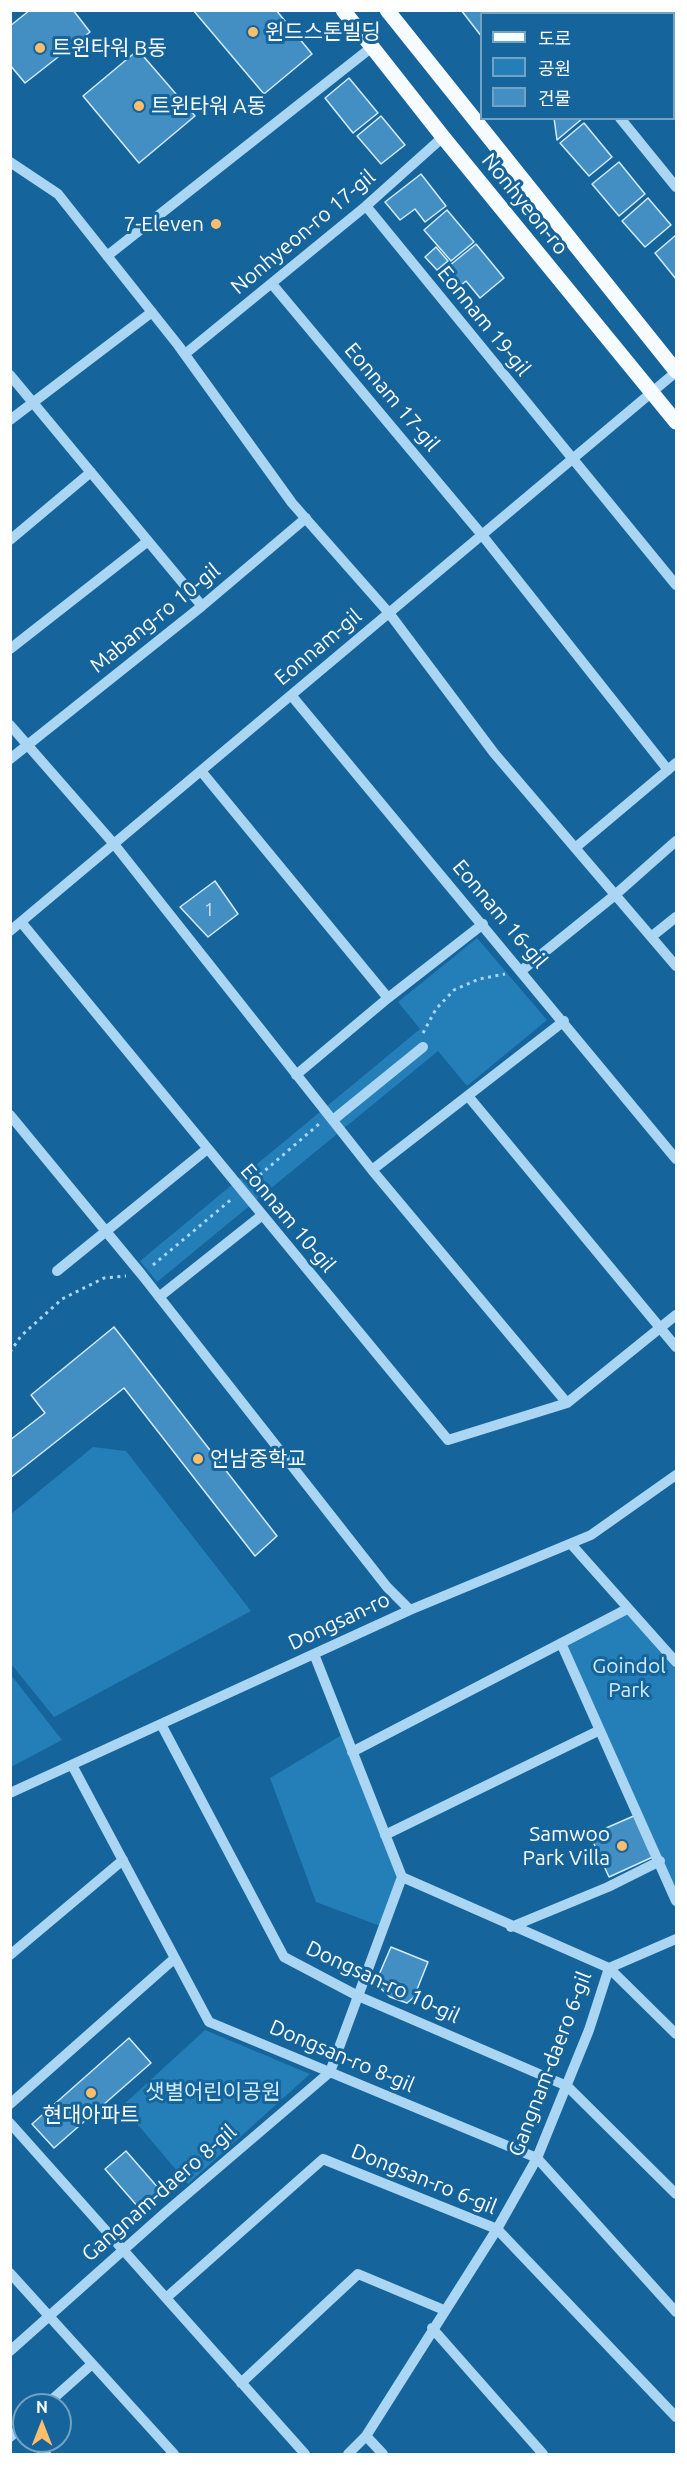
<!DOCTYPE html>
<html>
<head>
<meta charset="utf-8">
<style>
	body { margin:0 }
	#map { position:relative; width:687px; height:2465px; overflow:hidden; background:#15649b; font-family:Ubuntu,"Noto Sans KR",sans-serif }
	canvas { display:block }
	.frame { position:absolute; inset:0; border:12px solid #fff; pointer-events:none }
	.legend { position:absolute; left:480px; top:12px; width:195px; height:108px; box-sizing:border-box; background:#15649b; border:2px solid #73a2c3; margin:0; padding:8px 10px; list-style:none; font-size:18px; color:#fff }
	.legend li { display:flex; align-items:center; gap:12px; height:30px }
	.legend b { width:30px; border:2px solid #73a2c3 }
	.north { position:absolute; left:12px; top:2393px; width:60px; height:60px; box-sizing:border-box; background:#15649b; border:2px solid #73a2c3; border-radius:50%; rotate:0deg; font-size:16px; font-weight:700; line-height:24px; text-align:center; color:#fff }
	.north::after { content:''; display:block; margin:auto; width:21px; height:27px; background:#ffbe6c; clip-path:polygon(50% 0,100% 100%,50% 72%,0 100%) }
</style>
</head>
<body>
<div id="map">
<canvas width="687" height="2465"></canvas>
<div class="frame"></div>
<ul class="legend">
<li><b style="height:8px;background:#f6fbff"></b>도로</li>
<li><b style="height:16px;background:#247eb8"></b>공원</li>
<li><b style="height:16px;background:#438fc4"></b>건물</li>
</ul>
<div class="north">N</div>
</div>
<script>
const ctx = document.querySelector('canvas').getContext('2d');
ctx.lineJoin = 'round';
function paint(path, color) { ctx.fillStyle = color; ctx.fill(path, 'evenodd'); }
const shape = rows => new Path2D(rows.map(r => 'M' + r).join(''));
function strokePath(path, color, width, dash) { ctx.strokeStyle = color; ctx.lineWidth = width; ctx.lineCap = dash ? 'butt' : 'round'; ctx.setLineDash(dash || []); ctx.stroke(path); }
function drawText(font, color, halo, rows, align = 'center') {
  ctx.font = font + ' Ubuntu,"Noto Sans KR",sans-serif'; ctx.lineWidth = 6; ctx.setLineDash([]); ctx.textBaseline = 'middle'; ctx.strokeStyle = halo; ctx.fillStyle = color; for (const [text, x, y, turn = 0] of rows) {
    ctx.save(); ctx.translate(x, y); ctx.rotate((+turn || 0) * Math.PI / 180); ctx.textAlign = isNaN(turn) ? turn : align; if (halo) ctx.strokeText(text, 0, 0); ctx.fillText(text, 0, 0); ctx.restore();
  }
}
const green = shape([
	[477,938,547,1020,467,1086,438,1051,157,1282,140,1261,420,1029,398,1002],
	[93,1447,126,1451,251,1611,54,1717,11,1664,11,1514],
	[627,1609,676,1662,676,1901,561,1643],
	[11,1675,62,1740,11,1767,10,1767],
	[345,1733,402,1877,383,1927,316,1902,270,1778],
	[205,2030,310,2074,188,2184,122,2106]
]);
const building = shape([
	[30,10,73,10,90,32,25,83,10,65,10,26,30,10],
	[193,10,276,10,312,54,264,94,193,10],
	[461,10,499,10,501,14,482,14,482,37,461,10],
	[138,50,195,116,139,163,83,96,138,50],
	[349,78,378,113,353,133,325,98,349,78],
	[381,116,405,145,381,164,357,136,381,116],
	[554,118,583,118,557,140,554,118],
	[584,123,612,157,589,176,560,143,584,123],
	[619,162,645,194,619,216,592,184,619,162],
	[421,174,446,206,425,222,415,209,400,220,385,202,421,174],
	[648,198,671,225,645,247,622,221,648,198],
	[447,210,474,242,451,261,424,230,447,210],
	[676,235,676,279,655,253,676,235],
	[476,244,504,278,480,298,466,281,458,288,444,270,476,244],
	[436,247,448,261,437,270,425,257,436,247],
	[215,881,238,914,208,937,180,907,215,881],
	[114,1327,277,1536,255,1556,124,1388,10,1478,10,1440,45,1413,31,1395,114,1327],
	[636,1815,655,1856,609,1877,590,1835,636,1815],
	[391,1947,428,1962,414,1997,407,2003,390,1997,379,1987,378,1977,391,1947],
	[129,2038,151,2063,54,2148,32,2124,129,2038],
	[126,2151,160,2190,139,2208,105,2169,126,2151]
]);
const path = shape([
	[423,1033,436,1009,454,990,479,979,505,974],
	[254,1180,319,1124],
	[153,1265,233,1198],
	[10,1352,21,1336,62,1299,104,1278,126,1276]
]);
const minor = shape([
	[530,10,533,14],
	[620,118,676,187],
	[10,162,58,194,178,345,292,503,389,613,494,753,676,966],
	[366,206,676,585],
	[107,256,372,47],
	[272,284,482,535,668,770],
	[185,354,366,206,443,137],
	[10,375,202,606],
	[10,420,152,312],
	[10,540,91,472],
	[10,649,148,541],
	[291,695,676,1159],
	[10,725,114,844,372,1170,567,1403],
	[10,759,202,606,306,518],
	[201,771,388,998],
	[575,848,676,763],
	[21,922,448,1440,567,1403,676,1315],
	[10,931,676,372],
	[651,937,676,917],
	[521,971,615,895,676,841],
	[296,1075,388,998,483,924],
	[468,1096,676,1347],
	[10,1115,142,1275,387,1587,410,1610],
	[333,1120,423,1047],
	[372,1170,564,1021],
	[57,1271,206,1150],
	[159,1297,261,1216],
	[571,1544,676,1662],
	[561,1643,676,1901],
	[314,1654,402,1877,609,1968,676,2034],
	[161,1724,284,1957,358,1996,567,2086,676,2194],
	[352,1752,627,1609],
	[72,1765,209,2022,537,2158,676,2312],
	[10,1793,410,1610,591,1535,676,1475],
	[385,1835,598,1731],
	[511,1927,608,1887,660,1861],
	[10,1955,123,1860],
	[10,2104,175,1958],
	[10,2123,305,2454],
	[10,2273,174,2454],
	[166,2298,323,2159,497,2229,676,2417],
	[432,2328,543,2454],
	[10,2351,166,2212,330,2072,402,1877],
	[241,2383,358,2274,444,2310],
	[46,2405,92,2364],
	[366,2436,383,2454],
	[10,2437,24,2425],
	[33,2441,46,2454],
	[348,2454,366,2436,497,2229,537,2158,589,2030,609,1968,676,1939]
]);
const major = shape([
	[343,10,443,137,676,422],
	[387,10,676,371]
]);
const markers = [
	[253,32,6,"#ffbe6c"],
	[40,48,6,"#ffbe6c"],
	[139,106,6,"#ffbe6c"],
	[216,224,6,"#ffbe6c"],
	[198,1459,6,"#ffbe6c"],
	[622,1846,6,"#ffbe6c"],
	[91,2093,6,"#ffbe6c"]
];
const numberNames = [
	["1",209,910]
];
const poiNames = [
	["윈드스톤빌딩",265,32],
	["트윈타워 B동",52,48],
	["트윈타워 A동",151,106],
	["7-Eleven",204,224,"right"],
	["언남중학교",210,1459],
	["Samwoo",610,1834,"right"],
	["Park Villa",610,1858,"right"],
	["현대아파트",91,2115,"center"]
];
const streetNames = [
	["Nonhyeon-ro",525,204,51],
	["Nonhyeon-ro 17-gil",303,232,-40],
	["Eonnam 19-gil",484,321,51],
	["Eonnam 17-gil",392,397,50],
	["Mabang-ro 10-gil",155,618,-39],
	["Eonnam-gil",318,647,-40],
	["Eonnam 16-gil",500,914,50],
	["Eonnam 10-gil",288,1218,50],
	["Dongsan-ro",339,1621,-25],
	["Dongsan-ro 10-gil",383,1982,25],
	["Dongsan-ro 8-gil",342,2056,23],
	["Gangnam-daero 6-gil",550,2064,-69],
	["Dongsan-ro 6-gil",424,2179,22],
	["Gangnam-daero 8-gil",159,2193,-41]
];
const parkNames = [
	["Goindol",629,1666],
	["Park",629,1690],
	["샛별어린이공원",213,2092]
];
paint(green, '#247eb8');
paint(building, '#438fc4');
strokePath(building, '#d2ecfd', 1.5);
strokePath(path, '#abd6f3', 3, [3, 4.5]);
strokePath(minor, '#abd6f3', 10);
strokePath(major, '#f6fbff', 15);
for (const [x, y, r, color] of markers) { const dot = new Path2D(); dot.arc(x, y, r, 0, 2 * Math.PI); ctx.fillStyle = color; ctx.fill(dot); strokePath(dot, '#15649b', 2); }
drawText('18px', '#d0e3f0', null, numberNames);
drawText('21px', '#fff', '#15649b', poiNames, 'left');
drawText('21px', '#fff', '#15649b', streetNames);
drawText('21px', '#d2ecfd', '#15649b', parkNames);
</script>
</body>
</html>
